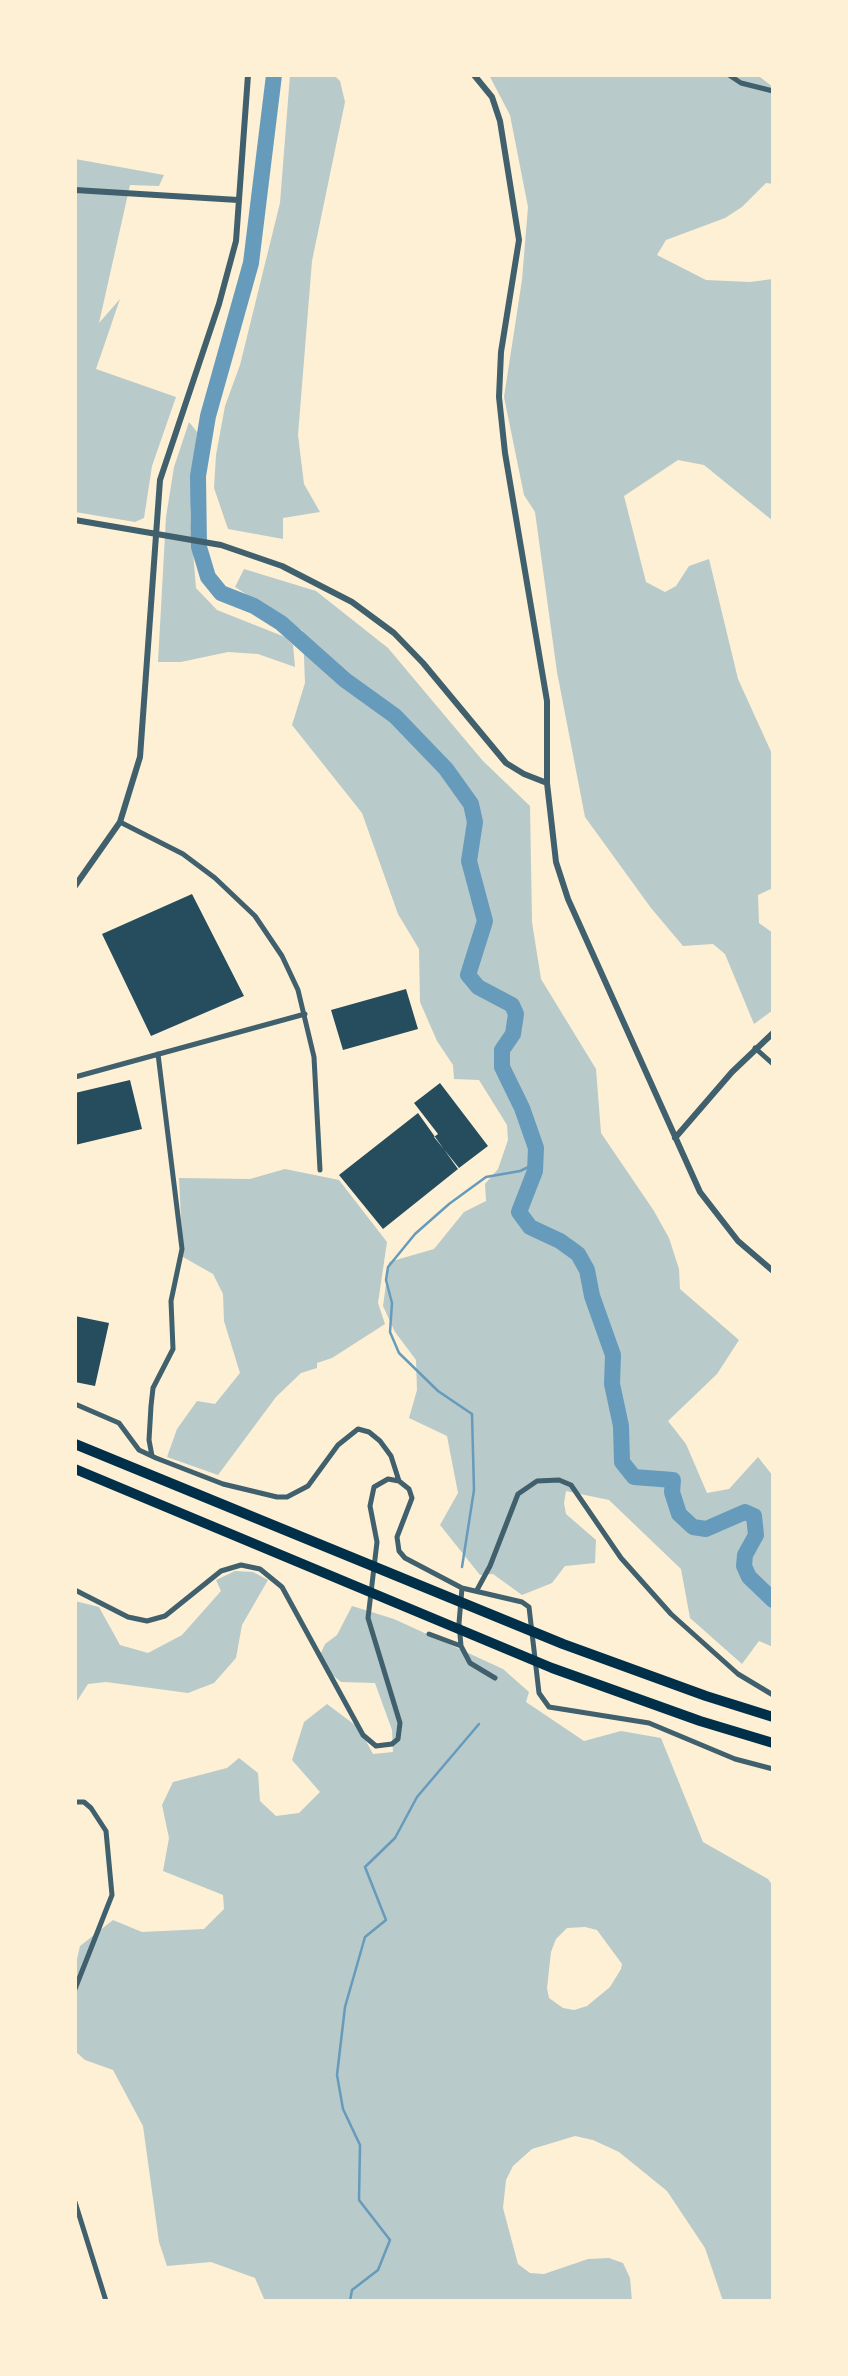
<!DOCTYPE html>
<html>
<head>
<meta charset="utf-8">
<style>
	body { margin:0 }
	#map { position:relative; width:848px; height:2376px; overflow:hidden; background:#fdf0d5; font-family:Montserrat,sans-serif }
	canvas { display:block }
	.frame { position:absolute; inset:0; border:77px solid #fdf0d5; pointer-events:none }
</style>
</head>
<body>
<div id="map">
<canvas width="848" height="2376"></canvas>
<div class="frame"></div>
</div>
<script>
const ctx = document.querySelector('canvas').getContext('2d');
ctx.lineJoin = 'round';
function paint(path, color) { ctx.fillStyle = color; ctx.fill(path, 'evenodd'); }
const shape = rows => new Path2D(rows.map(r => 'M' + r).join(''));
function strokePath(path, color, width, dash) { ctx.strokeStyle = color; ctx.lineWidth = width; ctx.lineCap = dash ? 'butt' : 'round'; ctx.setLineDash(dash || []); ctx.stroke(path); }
const green = shape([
	[290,75,334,75,340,81,345,102,312,261,298,435,304,484,320,512,283,518,283,539,228,529,214,488,216,455,225,406,240,365,280,203],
	[489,75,741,75,760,77,773,87,773,184,766,183,742,207,725,218,666,240,657,255,706,280,750,282,773,279,773,521,704,465,678,460,624,496,646,582,665,592,676,586,689,566,709,559,738,679,773,756,773,888,758,895,759,923,773,933,773,1010,754,1024,725,954,713,944,683,946,651,908,585,817,557,672,535,512,524,495,504,397,522,280,528,207,510,115],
	[75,159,164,175,159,186,130,185,99,323,120,299,96,369,176,397,152,466,144,518,135,522,75,512],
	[189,422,197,432,190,514,196,588,217,610,285,637,293,645,295,667,258,654,228,652,181,662,158,662,166,517,174,467],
	[244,569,316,591,388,648,483,761,530,806,532,922,541,979,596,1069,601,1133,654,1211,669,1238,679,1269,680,1289,739,1340,717,1374,668,1421,686,1444,707,1493,729,1489,758,1457,773,1476,773,1647,759,1641,742,1664,690,1618,681,1569,609,1500,566,1491,564,1503,566,1514,596,1540,595,1563,565,1566,552,1583,522,1595,493,1574,480,1575,440,1525,458,1493,447,1436,409,1418,417,1390,416,1360,395,1332,383,1306,389,1262,434,1249,464,1212,486,1201,485,1184,498,1169,508,1140,507,1125,479,1080,454,1079,453,1065,437,1041,420,1002,419,949,398,914,362,813,292,725,305,683,303,631,235,587],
	[285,1169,339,1180,387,1242,378,1303,385,1324,332,1358,317,1363,317,1368,301,1373,276,1397,218,1475,167,1457,177,1429,197,1401,215,1404,240,1373,224,1321,223,1294,213,1274,183,1257,179,1178,250,1179],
	[235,1571,253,1572,268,1580,242,1625,236,1658,214,1683,188,1693,106,1682,88,1684,75,1704,75,1601,99,1607,120,1645,148,1653,182,1635,221,1591,216,1580],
	[352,1606,394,1619,503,1669,529,1692,526,1702,584,1741,621,1731,661,1738,703,1842,768,1879,773,1886,773,2301,723,2301,705,2248,667,2191,619,2152,593,2140,575,2136,532,2149,513,2166,506,2180,503,2208,518,2264,530,2273,544,2274,588,2259,609,2258,623,2263,630,2278,632,2301,265,2301,255,2278,211,2262,167,2266,159,2242,143,2126,113,2070,85,2060,75,2051,75,1968,80,1946,113,1920,142,1932,204,1929,224,1909,223,1895,163,1871,169,1838,162,1805,173,1782,227,1768,239,1758,258,1773,260,1801,276,1816,299,1813,320,1792,292,1760,304,1722,327,1704,359,1728,373,1754,393,1752,392,1730,375,1683,341,1682,329,1672,320,1655,325,1644,337,1635],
	[585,1927,597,1930,622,1964,621,1969,610,1987,587,2006,574,2010,563,2008,549,1998,547,1988,551,1952,556,1939,567,1928]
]);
const stream = shape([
	[462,1567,474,1490,472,1414,438,1391,399,1353,390,1332,392,1303,386,1280,388,1267,415,1234,449,1204,486,1177,520,1171,535,1164],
	[350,2301,352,2290,378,2270,390,2240,359,2200,360,2145,343,2109,337,2075,345,2007,365,1937,386,1920,365,1867,395,1838,417,1797,479,1724]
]);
const river = shape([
	[274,75,251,263,208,416,198,476,199,547,208,577,221,593,254,606,281,623,345,680,395,716,446,769,471,804,475,822,469,861,485,921,468,975,478,987,512,1005,516,1014,513,1034,502,1050,502,1067,522,1108,536,1148,535,1171,519,1212,530,1227,560,1241,578,1254,587,1270,592,1296,613,1355,612,1384,621,1426,622,1462,634,1477,673,1480,672,1492,679,1514,693,1527,706,1529,745,1512,754,1516,756,1535,745,1555,744,1566,749,1577,773,1600]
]);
const building = shape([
	[192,894,244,996,151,1036,102,934],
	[406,989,418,1029,343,1050,331,1010],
	[130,1080,142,1129,75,1145,75,1093],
	[440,1083,488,1146,459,1168,434,1137,438,1134,414,1103],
	[418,1113,458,1169,383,1229,339,1175],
	[75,1316,109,1323,95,1386,75,1382]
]);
const minor = shape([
	[729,75,741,83,773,91],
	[120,822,183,854,215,878,255,916,282,956,298,990,314,1057,320,1170],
	[755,1048,773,1064],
	[75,1077,305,1014],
	[75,1404,119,1423,139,1450,156,1458,223,1484,277,1497,287,1497,308,1486,338,1445,358,1429,369,1432,380,1441,391,1456,399,1481],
	[152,1456,149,1440,151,1406,153,1388,173,1349,171,1301,182,1249,158,1054],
	[462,1588,459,1623,461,1646,470,1663,495,1678],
	[75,1590,128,1617,147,1621,165,1616,221,1571,241,1565,260,1569,282,1587,363,1735,376,1746,392,1744,398,1739,400,1723,368,1618,377,1542,370,1506,374,1487,388,1479,399,1481,409,1489,412,1498,397,1537,399,1551,405,1558,462,1588,522,1602,529,1607,539,1693,549,1707,649,1723,735,1759,773,1769],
	[477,1590,490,1566,518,1494,537,1481,559,1480,571,1485,621,1558,671,1614,738,1674,773,1695],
	[429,1634,461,1646],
	[75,1802,84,1802,91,1808,106,1831,112,1895,75,1989],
	[75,2202,106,2301]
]);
const tertiary = shape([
	[474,75,492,97,500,121,519,240,501,352,499,397,505,453,547,701,547,783,556,862,568,899,700,1192,738,1241,773,1271],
	[75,190,238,200],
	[75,520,221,545,282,566,352,602,394,633,423,663,506,763,524,774,547,783],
	[75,886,120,822,140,757,160,480,219,304,236,241,248,75],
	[675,1138,732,1072,773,1033]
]);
const motorway = shape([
	[75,1444,563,1644,706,1696,773,1717],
	[75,1469,552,1668,700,1721,773,1743]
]);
paint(green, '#b9caca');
strokePath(stream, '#669bbc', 2.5);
strokePath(river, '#669bbc', 16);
paint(building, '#264d5e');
strokePath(minor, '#3f606c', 5);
strokePath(tertiary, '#3f606c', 6);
strokePath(motorway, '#003049', 10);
</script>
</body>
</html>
